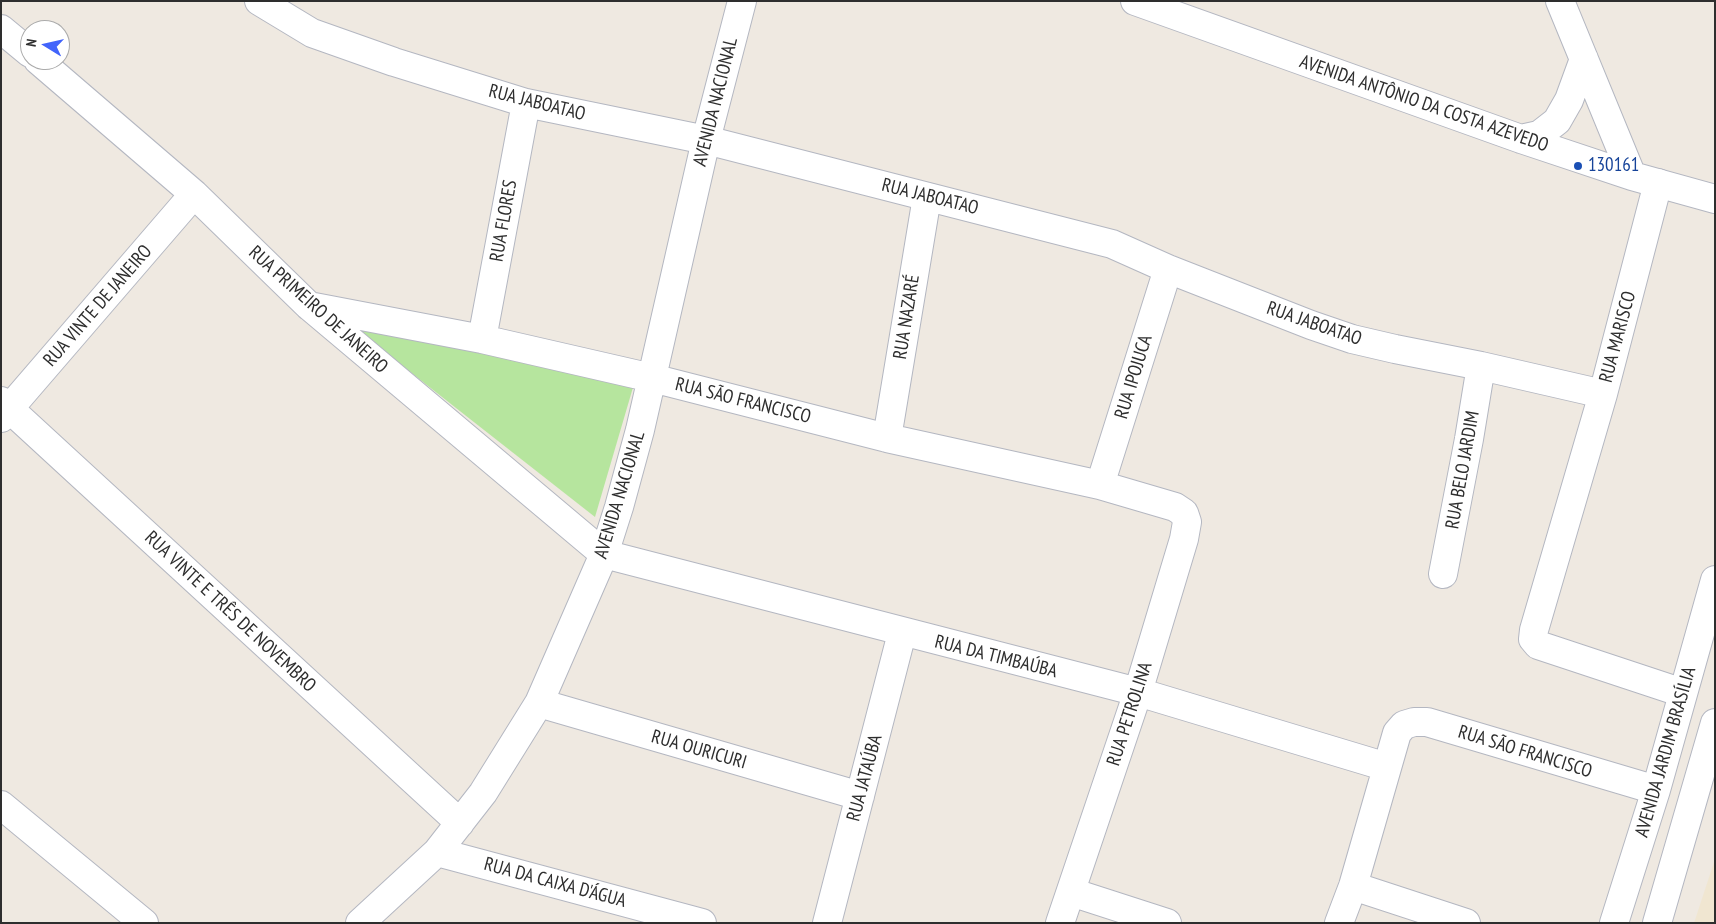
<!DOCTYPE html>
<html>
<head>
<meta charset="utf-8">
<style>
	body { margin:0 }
	#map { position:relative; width:1716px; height:924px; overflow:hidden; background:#efe9e1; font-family:"PT Sans Narrow",sans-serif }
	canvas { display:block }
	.frame { position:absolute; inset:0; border:2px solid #2e2e2e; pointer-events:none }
	.north { position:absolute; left:20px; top:20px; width:50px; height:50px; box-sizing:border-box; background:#fff; border:1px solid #ababab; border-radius:50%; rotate:279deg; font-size:14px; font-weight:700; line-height:20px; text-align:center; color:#2e2e2e }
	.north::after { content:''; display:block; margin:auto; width:18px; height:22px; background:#4264fb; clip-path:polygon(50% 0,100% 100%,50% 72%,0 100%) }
</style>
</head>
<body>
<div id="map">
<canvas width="1716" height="924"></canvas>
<div class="frame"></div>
<div class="north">N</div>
</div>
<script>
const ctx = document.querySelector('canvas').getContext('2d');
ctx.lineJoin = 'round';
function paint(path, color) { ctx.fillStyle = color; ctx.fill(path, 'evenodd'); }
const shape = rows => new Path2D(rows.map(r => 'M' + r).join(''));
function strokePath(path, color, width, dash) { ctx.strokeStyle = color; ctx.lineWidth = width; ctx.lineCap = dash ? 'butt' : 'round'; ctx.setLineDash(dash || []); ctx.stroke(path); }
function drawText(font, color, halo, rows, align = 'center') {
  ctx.font = font + ' "PT Sans Narrow",sans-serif'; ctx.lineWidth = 4.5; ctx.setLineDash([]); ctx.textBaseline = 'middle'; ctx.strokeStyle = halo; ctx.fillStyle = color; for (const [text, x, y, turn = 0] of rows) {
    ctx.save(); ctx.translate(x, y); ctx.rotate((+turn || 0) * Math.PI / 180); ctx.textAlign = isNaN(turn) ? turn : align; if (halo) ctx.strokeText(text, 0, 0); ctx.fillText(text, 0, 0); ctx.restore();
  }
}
const education = shape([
	[1715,859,1715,923,1694,923]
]);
const green = shape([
	[348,323,634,384,595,517,470,419]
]);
const minor = shape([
	[259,1,312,33,394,62,526,103,706,140,1112,244,1168,269,1311,325,1352,339,1395,349,1481,366,1603,394],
	[1,29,30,53],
	[38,60,194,194,308,305,604,554,1138,692,1387,767],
	[1658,183,1603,394,1534,630,1533,639,1538,645,1683,693],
	[309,306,482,339,652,378,887,438,1100,485,1175,507,1184,513,1187,522,1184,539,1138,692,1060,923],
	[482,339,526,103],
	[1,401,460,823],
	[1,418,194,194],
	[887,438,927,197],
	[1100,485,1168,269],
	[1443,574,1469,439,1481,366],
	[539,703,860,796],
	[1,805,144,923],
	[437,852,702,923],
	[1353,886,1466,923],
	[1071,892,1167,923],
	[360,923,437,852,483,793,539,703,604,554,619,507,640,430,706,140,742,1],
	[827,923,902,633],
	[1339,923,1353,886,1397,733,1404,725,1414,722,1427,722,1656,790],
	[1614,923,1656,790,1715,580],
	[1657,923,1715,723]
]);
const secondary = shape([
	[1135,1,1521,139,1632,176,1715,199],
	[1560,1,1632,176],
	[1521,139,1539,135,1557,121,1569,100,1584,59]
]);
const markers = [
	[1578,166,5,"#1a4fb4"]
];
const streetNames = [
	["AVENIDA NACIONAL",716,102,-76],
	["RUA JABOATAO",537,103,14],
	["AVENIDA ANTÔNIO DA COSTA AZEVEDO",1424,104,19],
	["RUA JABOATAO",930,197,14],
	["RUA FLORES",504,221,-80],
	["RUA VINTE DE JANEIRO",98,306,-49],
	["RUA PRIMEIRO DE JANEIRO",318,310,42],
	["RUA NAZARÉ",907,317,-81],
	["RUA JABOATAO",1314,324,19],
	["RUA MARISCO",1618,337,-75],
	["RUA IPOJUCA",1134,377,-73],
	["RUA SÃO FRANCISCO",743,401,14],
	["RUA BELO JARDIM",1463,470,-80],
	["AVENIDA NACIONAL",620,495,-73],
	["RUA VINTE E TRÊS DE NOVEMBRO",230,612,43],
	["RUA DA TIMBAÚBA",996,657,14],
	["RUA PETROLINA",1130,714,-72],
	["RUA OURICURI",699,750,16],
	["RUA SÃO FRANCISCO",1525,752,17],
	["AVENIDA JARDIM BRASÍLIA",1666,752,-74],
	["RUA JATAÚBA",865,778,-75],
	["RUA DA CAIXA D'ÁGUA",555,883,15]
];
const transitNames = [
	["130161",1588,166]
];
paint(education, '#f0e6d1');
paint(green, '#b6e59e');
strokePath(minor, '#b4b7c1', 30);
strokePath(secondary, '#b4b7c1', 30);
strokePath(minor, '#fff', 28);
strokePath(secondary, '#fff', 28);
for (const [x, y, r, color] of markers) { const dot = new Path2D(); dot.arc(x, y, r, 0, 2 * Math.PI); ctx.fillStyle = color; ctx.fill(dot); strokePath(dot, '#fff', 2); }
drawText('19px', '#2e2e2e', '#fff', streetNames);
drawText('19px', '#164399', '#fff', transitNames, 'left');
</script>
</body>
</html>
